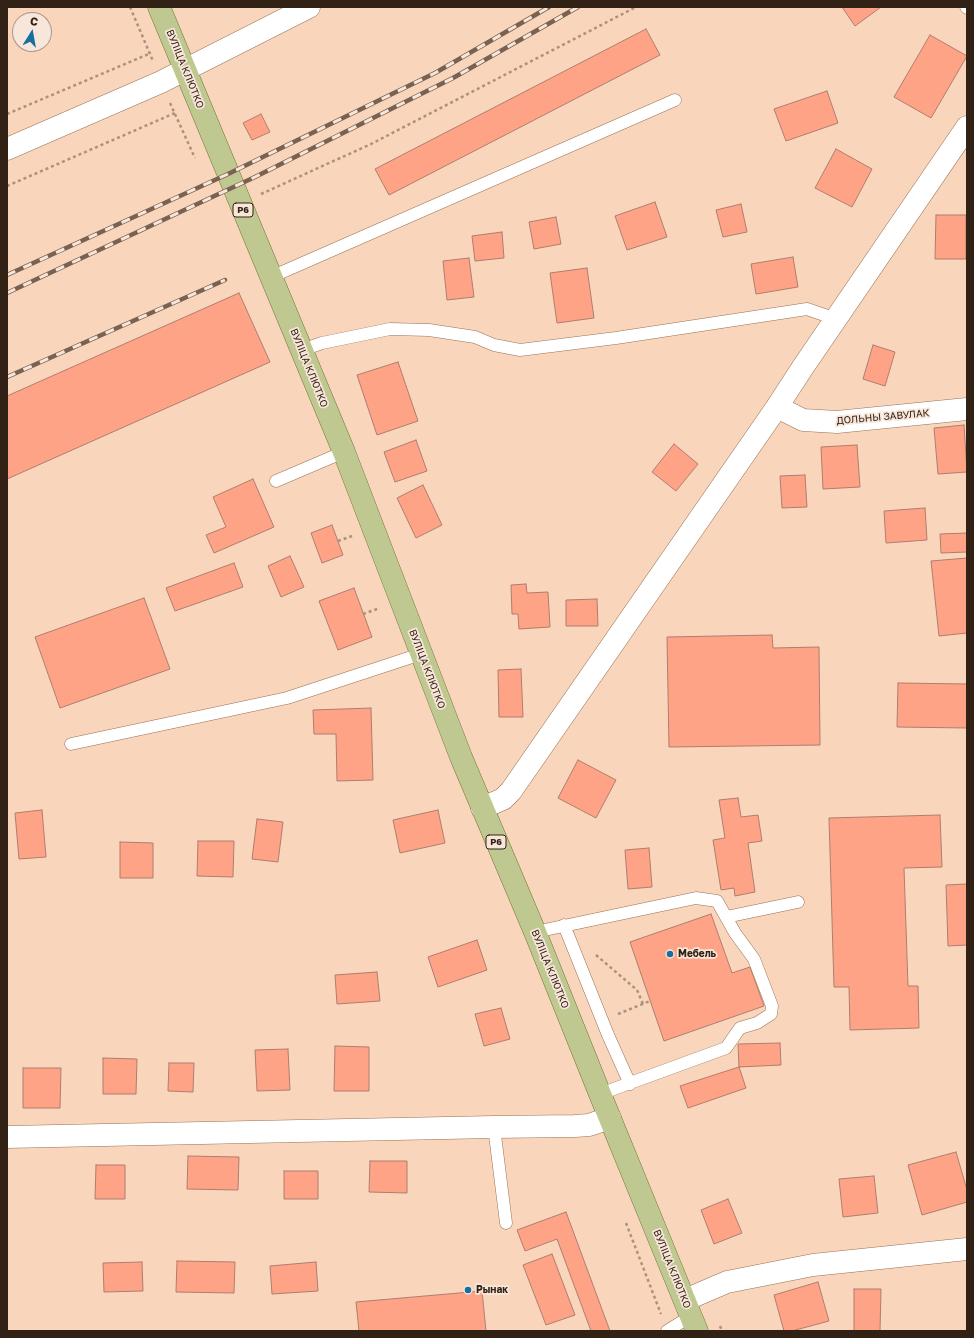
<!DOCTYPE html>
<html>
<head>
<meta charset="utf-8">
<style>
	body { margin:0 }
	#map { position:relative; width:974px; height:1338px; overflow:hidden; background:#f9d5bc; font-family:"Golos Text",sans-serif }
	canvas { display:block }
	.frame { position:absolute; inset:0; border:8px solid #322216; pointer-events:none }
	.north { position:absolute; left:12px; top:12px; width:40px; height:40px; box-sizing:border-box; background:#f9e6da; border:1px solid #a9988c; border-radius:50%; rotate:11deg; font-size:11px; font-weight:700; line-height:16px; text-align:center; color:#322216 }
	.north::after { content:''; display:block; margin:auto; width:14px; height:18px; background:#13709f; clip-path:polygon(50% 0,100% 100%,50% 72%,0 100%) }
</style>
</head>
<body>
<div id="map">
<canvas width="974" height="1338"></canvas>
<div class="frame"></div>
<div class="north">С</div>
</div>
<script>
const ctx = document.querySelector('canvas').getContext('2d');
ctx.lineJoin = 'round';
function paint(path, color) { ctx.fillStyle = color; ctx.fill(path, 'evenodd'); }
const shape = rows => new Path2D(rows.map(r => 'M' + r).join(''));
function strokePath(path, color, width, dash) { ctx.strokeStyle = color; ctx.lineWidth = width; ctx.lineCap = dash ? 'butt' : 'round'; ctx.setLineDash(dash || []); ctx.stroke(path); }
function drawText(font, color, halo, rows, align = 'center') {
  ctx.font = font + ' "Golos Text",sans-serif'; ctx.lineWidth = 3.5; ctx.setLineDash([]); ctx.textBaseline = 'middle'; ctx.strokeStyle = halo; ctx.fillStyle = color; for (const [text, x, y, turn = 0] of rows) {
    ctx.save(); ctx.translate(x, y); ctx.rotate((+turn || 0) * Math.PI / 180); ctx.textAlign = isNaN(turn) ? turn : align; if (halo) ctx.strokeText(text, 0, 0); ctx.fillText(text, 0, 0); ctx.restore();
  }
}
const building = shape([
	[842,7,881,7,855,26,842,7],
	[646,29,660,55,389,195,375,169,646,29],
	[930,35,967,56,931,118,894,97,930,35],
	[827,91,838,123,786,141,774,109,827,91],
	[261,114,270,132,252,140,243,123,261,114],
	[836,149,872,169,852,207,815,188,836,149],
	[655,202,667,237,627,250,615,216,655,202],
	[741,204,747,232,723,237,716,210,741,204],
	[936,215,966,215,966,259,935,259,936,215],
	[556,217,561,244,534,249,529,222,556,217],
	[502,232,504,258,475,261,472,236,502,232],
	[793,257,798,287,756,294,751,264,793,257],
	[469,258,474,297,447,300,443,261,469,258],
	[587,268,594,318,557,323,550,273,587,268],
	[239,293,270,362,7,479,7,396,239,293],
	[873,345,895,352,885,386,863,379,873,345],
	[398,362,418,421,377,435,357,375,398,362],
	[964,425,967,472,938,474,934,428,964,425],
	[416,440,427,471,395,482,384,452,416,440],
	[674,444,698,464,676,491,652,472,674,444],
	[857,445,860,487,823,489,821,447,857,445],
	[805,475,807,507,782,508,780,476,805,475],
	[253,479,274,527,214,553,206,535,226,527,213,497,253,479],
	[423,485,442,525,416,538,397,498,423,485],
	[925,508,927,540,886,543,884,511,925,508],
	[332,525,343,555,322,563,311,533,332,525],
	[967,533,967,552,941,553,940,534,967,533],
	[290,556,304,587,281,597,268,566,290,556],
	[967,558,967,633,939,636,931,561,967,558],
	[234,563,243,587,175,611,166,588,234,563],
	[526,584,527,593,548,592,550,627,519,629,518,614,512,614,511,585,526,584],
	[354,588,372,637,338,650,319,601,354,588],
	[144,598,170,669,60,708,35,637,144,598],
	[597,599,598,626,566,626,566,600,597,599],
	[772,635,773,648,819,647,820,745,669,747,667,637,772,635],
	[521,669,523,717,499,717,498,670,521,669],
	[898,683,967,684,967,728,897,727,898,683],
	[371,708,373,780,337,781,336,734,314,734,313,710,371,708],
	[578,760,616,780,596,818,558,798,578,760],
	[738,798,741,817,758,815,762,841,748,843,755,892,735,896,734,888,721,890,713,840,725,838,719,800,738,798],
	[42,810,46,857,19,859,15,813,42,810],
	[438,810,445,843,400,853,393,820,438,810],
	[940,815,942,867,904,868,908,986,918,986,919,1028,850,1030,849,987,834,987,829,818,940,815],
	[257,819,283,822,278,862,252,859,257,819],
	[198,841,234,841,233,877,197,876,198,841],
	[120,842,153,843,153,878,120,878,120,842],
	[649,848,652,887,628,889,625,850,649,848],
	[967,884,967,945,948,946,946,885,967,884],
	[711,914,732,973,750,967,764,1006,664,1041,630,942,711,914],
	[477,940,487,970,438,987,428,957,477,940],
	[377,972,380,1001,337,1004,335,975,377,972],
	[501,1008,510,1039,484,1046,475,1014,501,1008],
	[780,1043,781,1065,739,1067,738,1044,780,1043],
	[335,1046,369,1047,369,1091,334,1091,335,1046],
	[288,1049,290,1090,257,1091,255,1050,288,1049],
	[103,1058,137,1059,136,1094,103,1094,103,1058],
	[169,1063,194,1063,193,1092,168,1091,169,1063],
	[739,1067,746,1088,688,1108,680,1086,739,1067],
	[23,1068,61,1068,60,1108,23,1108,23,1068],
	[956,1152,967,1190,967,1202,922,1215,908,1165,956,1152],
	[188,1156,239,1157,238,1190,187,1189,188,1156],
	[370,1161,407,1161,407,1193,369,1192,370,1161],
	[96,1165,125,1165,125,1199,95,1199,96,1165],
	[284,1171,318,1171,318,1199,284,1199,284,1171],
	[874,1176,878,1213,843,1217,839,1179,874,1176],
	[728,1199,742,1233,714,1244,701,1210,728,1199],
	[566,1212,610,1331,591,1331,557,1239,525,1251,517,1230,566,1212],
	[552,1254,575,1315,546,1325,523,1265,552,1254],
	[177,1261,235,1262,234,1293,176,1292,177,1261],
	[142,1262,143,1291,104,1292,103,1263,142,1262],
	[316,1262,318,1291,272,1294,270,1266,316,1262],
	[818,1282,829,1321,792,1331,784,1331,774,1295,818,1282],
	[854,1289,881,1289,880,1331,854,1331,854,1289],
	[482,1291,486,1331,359,1331,356,1302,482,1291]
]);
const path = shape([
	[130,7,153,61],
	[170,103,195,158],
	[7,114,151,53],
	[7,186,175,113],
	[261,194,371,144,636,7],
	[338,541,352,536],
	[363,614,380,608],
	[596,955,637,990,643,1004],
	[618,1014,650,1001],
	[626,1223,661,1314],
	[720,1326,722,1331]
]);
const lane = shape([
	[966,7,967,8],
	[271,277,675,100],
	[302,350,322,343,390,329,429,330,475,337,494,345,520,350,616,338,807,309,836,319],
	[276,481,344,452],
	[71,744,287,698,421,654],
	[726,917,798,902],
	[564,925,608,1035,630,1084],
	[535,932,696,898,717,901,735,933,754,959,772,1006,771,1014,757,1023,740,1028,726,1048,600,1094],
	[494,1127,506,1223],
	[667,1331,691,1316]
]);
const street = shape([
	[7,149,161,82,309,7],
	[777,407,803,420,837,422,967,409],
	[482,808,503,799,511,791,777,407,803,367,967,127],
	[7,1137,494,1127,575,1126,589,1125,610,1118],
	[685,1300,727,1282,813,1265,967,1249]
]);
const primary = shape([
	[159,7,344,452,461,757,535,932,600,1094,697,1331]
]);
const rail = shape([
	[7,275,228,174,435,73,549,7],
	[7,293,255,177,453,78,578,7],
	[7,377,225,280]
]);
const markers = [
	[670,954,4,"#13709f"],
	[468,1290,4,"#13709f"]
];
const shields = [
	[243,210,20],
	[496,842,20]
];
const shieldNames = [
	["Р6",243,210],
	["Р6",496,842]
];
const streetNames = [
	["ВУЛІЦА КЛЮТКО",185,69,68],
	["ВУЛІЦА КЛЮТКО",309,368,68],
	["ДОЛЬНЫ ЗАВУЛАК",883,417,-5],
	["ВУЛІЦА КЛЮТКО",427,669,69],
	["ВУЛІЦА КЛЮТКО",550,969,68],
	["ВУЛІЦА КЛЮТКО",672,1269,68]
];
const poiNames = [
	["Мебель",678,954],
	["Рынак",476,1290]
];
paint(building, '#ffa387');
strokePath(building, '#af7d6e', 1);
strokePath(lane, '#997153', 13);
strokePath(street, '#997153', 23);
strokePath(primary, '#727635', 23);
strokePath(path, '#ae917d', 2.5, [3, 3]);
strokePath(lane, '#fff', 12);
strokePath(street, '#fff', 22);
strokePath(primary, '#bfc890', 22);
strokePath(rail, '#796251', 4.5);
strokePath(rail, '#f9e6da', 3, [9]);
for (const [x, y, r, color] of markers) { const dot = new Path2D(); dot.arc(x, y, r, 0, 2 * Math.PI); ctx.fillStyle = color; ctx.fill(dot); strokePath(dot, '#f9e6da', 1.5); }
for (const [x, y, w] of shields) { const box = new Path2D(); box.roundRect(x - w / 2, y - 7, w, 14, 3); ctx.fillStyle = '#f9e6da'; ctx.fill(box); strokePath(box, '#322216', 1); }
drawText('bold 9px', '#322216', null, shieldNames);
drawText('10px', '#322216', '#f9e6da', streetNames);
drawText('bold 10px', '#322216', '#f9e6da', poiNames, 'left');
</script>
</body>
</html>
